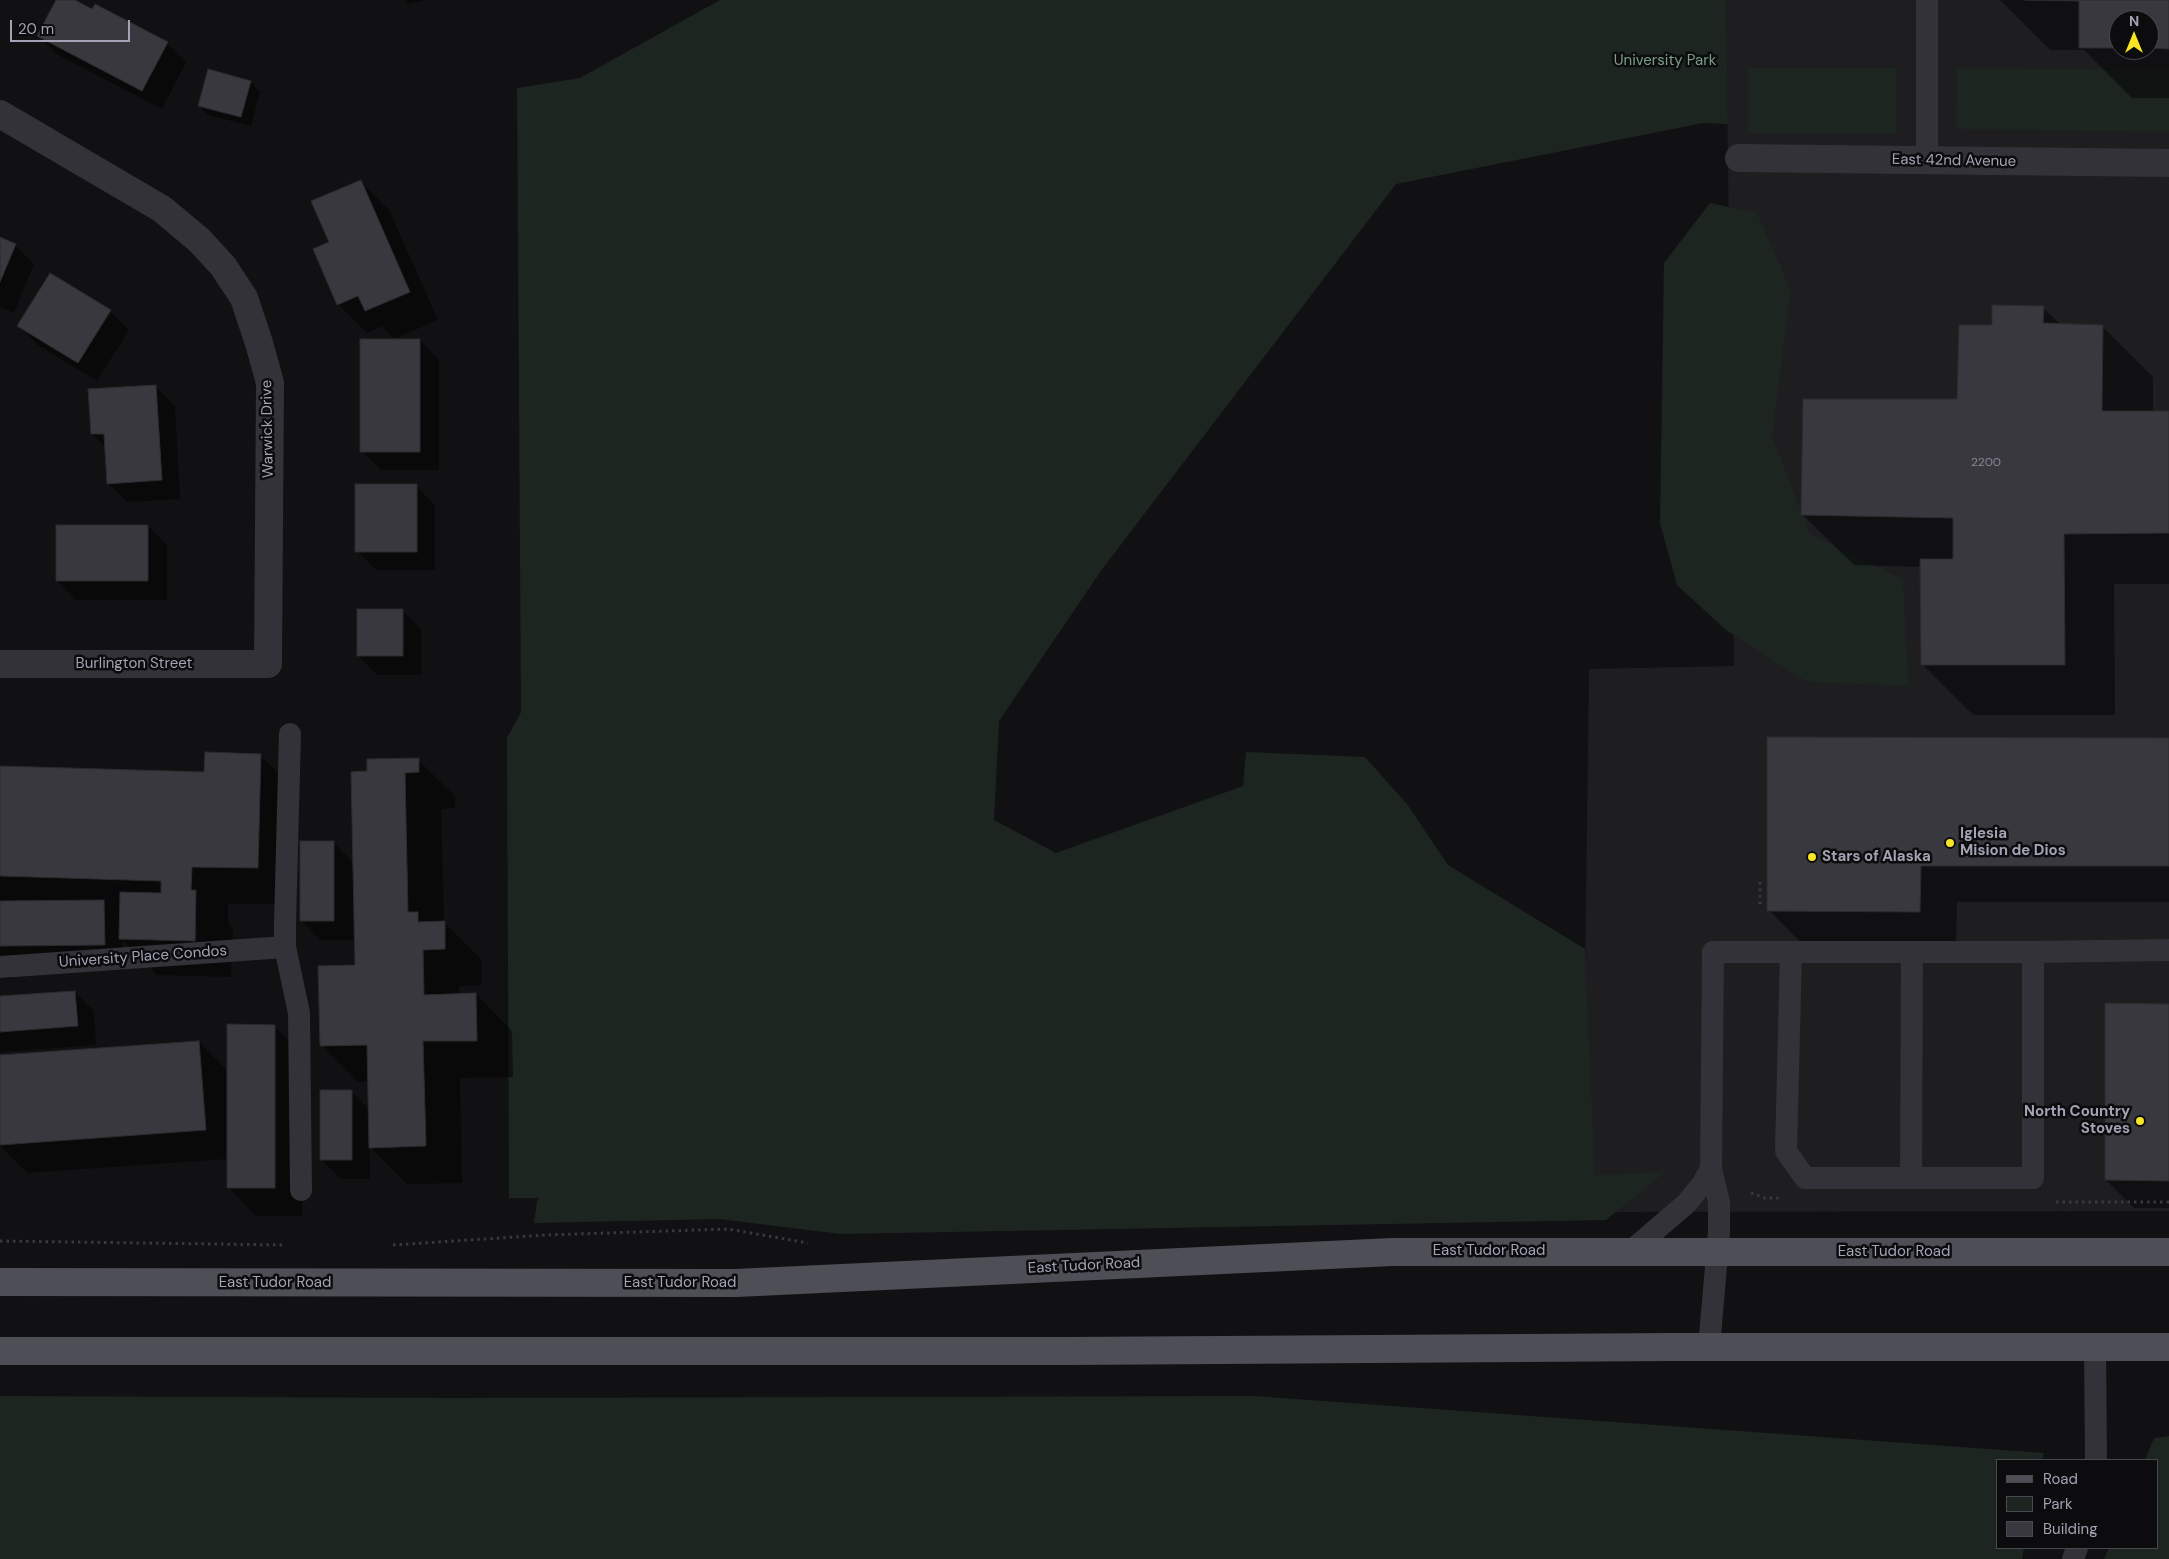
<!DOCTYPE html>
<html>
<head>
<meta charset="utf-8">
<style>
	body { margin:0 }
	#map { position:relative; width:2169px; height:1559px; overflow:hidden; background:#111113; font-family:"DM Sans",sans-serif }
	canvas { display:block }
	.legend { position:absolute; left:1996px; top:1459px; width:162px; height:90px; box-sizing:border-box; background:#0c0c0e; border:1px solid #484850; margin:0; padding:6px 9px; list-style:none; font-size:15px; color:#a2a3b4 }
	.legend li { display:flex; align-items:center; gap:10px; height:25px }
	.legend b { width:25px; border:1px solid #484850 }
	.north { position:absolute; left:2109px; top:10px; width:50px; height:50px; box-sizing:border-box; background:#0c0c0e; border:1px solid #484850; border-radius:50%; rotate:0deg; font-size:14px; font-weight:700; line-height:20px; text-align:center; color:#a2a3b4 }
	.north::after { content:''; display:block; margin:auto; width:18px; height:22px; background:#f8e624; clip-path:polygon(50% 0,100% 100%,50% 72%,0 100%) }
	.scale { position:absolute; left:10px; top:20px; width:120px; height:22px; box-sizing:border-box; border:2px solid #a2a3b4; border-top:0; padding-left:6px; font-size:15px; line-height:18px; white-space:nowrap; color:#a2a3b4; -webkit-text-stroke:4px #0c0c0e; paint-order:stroke }
</style>
</head>
<body>
<div id="map">
<canvas width="2169" height="1559"></canvas>
<ul class="legend">
<li><b style="height:6px;background:#4e4e57"></b>Road</li>
<li><b style="height:14px;background:#1d2520"></b>Park</li>
<li><b style="height:14px;background:#39383e"></b>Building</li>
</ul>
<div class="north">N</div>
<div class="scale">20 m</div>
</div>
<script>
const ctx = document.querySelector('canvas').getContext('2d');
ctx.lineJoin = 'round';
function paint(path, color) { ctx.fillStyle = color; ctx.fill(path, 'evenodd'); }
const shape = rows => new Path2D(rows.map(r => 'M' + r).join(''));
function strokePath(path, color, width, dash) { ctx.strokeStyle = color; ctx.lineWidth = width; ctx.lineCap = dash ? 'butt' : 'round'; ctx.setLineDash(dash || []); ctx.stroke(path); }
function drawText(font, color, halo, rows, align = 'center') {
  ctx.font = font + ' "DM Sans",sans-serif'; ctx.lineWidth = 5; ctx.setLineDash([]); ctx.textBaseline = 'middle'; ctx.strokeStyle = halo; ctx.fillStyle = color; for (const [text, x, y, turn = 0] of rows) {
    ctx.save(); ctx.translate(x, y); ctx.rotate((+turn || 0) * Math.PI / 180); ctx.textAlign = isNaN(turn) ? turn : align; if (halo) ctx.strokeText(text, 0, 0); ctx.fillText(text, 0, 0); ctx.restore();
  }
}
const built = shape([
	[1726,0,2169,0,2169,1211,1582,1212,1589,669,1734,666],
	[2119,20,2149,20,2149,50,2119,50]
]);
const green = shape([
	[720,0,1726,0,1728,124,1703,123,1396,184,1103,568,999,721,994,820,1056,853,1243,786,1246,752,1365,757,1407,804,1448,865,1585,949,1595,1175,1665,1172,1606,1220,841,1234,719,1219,534,1223,537,1201,540,1198,509,1198,507,738,521,712,517,88,580,78],
	[1748,68,1896,68,1896,133,1748,133],
	[1957,68,2169,70,2169,132,1956,129],
	[1710,203,1757,213,1791,290,1772,436,1810,534,1903,579,1909,686,1807,682,1726,630,1677,585,1660,523,1664,263],
	[0,1396,452,1398,1254,1396,2044,1453,2042,1460,1998,1460,1998,1548,2024,1548,2022,1559,0,1559],
	[2169,1436,2169,1559,2104,1559,2109,1548,2158,1548,2158,1460,2145,1460,2154,1438]
]);
const shadow = shape([
	[58,0,72,0,167,43,186,62,162,109,58,55,39,36],
	[404,0,425,0,408,4],
	[2000,0,2169,0,2169,98,2132,98,2084,50,2050,50],
	[2119,20,2149,20,2149,50,2119,50],
	[209,71,251,82,260,92,251,126,208,115,199,106],
	[361,182,389,210,438,320,394,339,382,326,367,333,338,304,330,243],
	[0,239,15,245,34,264,14,313,0,307],
	[2043,308,2060,324,2102,326,2153,377,2153,412,2169,412,2169,584,2114,584,2115,715,1973,715,1922,664,1922,567,1854,565,1803,515,1959,401,1993,326],
	[110,311,129,330,97,381,38,345,19,326],
	[420,340,439,360,439,470,381,470,362,451],
	[156,387,175,406,180,499,127,502,108,483,106,448,92,434],
	[416,486,435,505,435,570,376,570,357,551],
	[148,526,167,545,167,600,76,600,57,581],
	[402,610,421,629,421,675,377,675,358,656],
	[2169,739,2169,902,1957,902,1956,948,1805,947,1769,910],
	[260,755,297,792,294,904,228,904,228,923,233,928,231,977,157,975,123,941,123,964,13,965,12,979,0,978,0,768,205,773],
	[194,929,197,929,196,947,194,947],
	[418,760,455,796,455,808,441,809,444,922,481,959,482,985,459,986,459,995,476,994,512,1031,513,1077,460,1078,462,1183,407,1184,370,1147,370,1179,341,1179,322,1160,351,1091,370,1110,369,1082,358,1082,321,1045,357,966,355,901,353,901,353,940,320,940,301,920,334,843,354,863,368,772],
	[75,992,94,1011,96,1045,0,1052,0,997],
	[2169,1005,2169,1208,2134,1208,2106,1180],
	[274,1026,303,1054,302,1216,256,1216,228,1187,228,1159,27,1173,0,1146,0,1057,199,1042,228,1071]
]);
const building = shape([
	[56,0,75,0,92,9,95,4,168,42,142,91,37,36,56,0],
	[2025,0,2169,0,2169,49,2149,48,2149,20,2119,20,2119,48,2079,48,2079,1,2025,0],
	[208,69,251,81,241,117,198,106,208,69],
	[361,180,410,292,365,311,358,296,337,305,313,249,329,242,311,201,361,180],
	[0,237,16,244,0,282,0,237],
	[50,273,111,310,78,363,17,326,50,273],
	[1992,305,2044,306,2043,323,2103,325,2102,411,2169,411,2169,533,2064,534,2065,665,1921,665,1920,559,1953,559,1953,518,1801,515,1803,399,1957,399,1959,325,1992,325,1992,305],
	[360,339,420,339,420,452,360,452,360,339],
	[156,385,162,480,107,484,104,434,91,434,88,389,156,385],
	[355,484,417,484,417,552,355,552,355,484],
	[56,525,148,525,148,581,56,581,56,525],
	[357,609,403,609,403,656,357,656,357,609],
	[1767,737,2169,738,2169,866,1921,866,1920,912,1767,911,1767,737],
	[205,752,261,754,258,868,192,867,191,890,196,890,195,941,119,939,120,892,161,893,161,881,0,876,0,766,204,772,205,752],
	[419,758,419,772,405,773,408,912,418,912,418,922,445,921,445,949,423,950,424,995,476,993,477,1041,423,1041,426,1146,369,1148,367,1045,320,1046,318,966,355,965,351,772,367,771,367,759,419,758],
	[300,841,334,841,334,921,300,921,300,841],
	[104,900,105,945,0,946,0,901,104,900],
	[75,991,78,1026,0,1032,0,996,75,991],
	[2105,1003,2169,1004,2169,1181,2105,1180,2105,1003],
	[227,1024,275,1025,275,1188,227,1188,227,1024],
	[199,1041,206,1130,0,1145,0,1055,199,1041],
	[320,1090,352,1090,352,1160,320,1160,320,1090]
]);
const path = shape([
	[1760,882,1760,906],
	[1751,1193,1765,1198,1779,1198],
	[2056,1202,2169,1202],
	[0,1241,284,1245],
	[393,1245,546,1235,728,1229,808,1243]
]);
const lane = shape([
	[1927,0,1927,161],
	[290,734,285,924,285,947,299,1013,301,1190],
	[1791,952,1786,1151,1805,1178,2033,1178,2033,952],
	[0,967,285,947],
	[1911,1178,1912,952],
	[1631,1251,1687,1203,1703,1183,1711,1169],
	[1709,1347,1719,1232,1719,1202,1711,1169,1713,952,2033,952,2169,950],
	[2095,1347,2096,1460],
	[2073,1559,2077,1548]
]);
const street = shape([
	[0,114,162,209,199,240,223,266,244,298,259,343,270,383,268,664,0,664],
	[1739,158,2169,163]
]);
const primary = shape([
	[0,1282,736,1283,1392,1252,2169,1252],
	[0,1351,1069,1351,1674,1347,2169,1347]
]);
const markers = [
	[1950,843,5,"#f8e624"],
	[1812,857,5,"#f8e624"],
	[2140,1121,5,"#f8e624"]
];
const numberNames = [
	["2200",1986,463]
];
const parkNames = [
	["University Park",1665,61]
];
const streetNames = [
	["East 42nd Avenue",1954,161,1],
	["Warwick Drive",268,429,-91],
	["Burlington Street",134,664],
	["University Place Condos",143,957,-4],
	["East Tudor Road",1489,1251],
	["East Tudor Road",1894,1252],
	["East Tudor Road",1084,1266,-3],
	["East Tudor Road",275,1283],
	["East Tudor Road",680,1283]
];
const poiNames = [
	["Iglesia",1960,834],
	["Mision de Dios",1960,851],
	["Stars of Alaska",1822,857],
	["North Country",2130,1112,"right"],
	["Stoves",2130,1129,"right"]
];
paint(built, '#1e1d20');
paint(green, '#1d2520');
paint(shadow, '#0007');
paint(building, '#39383e');
strokePath(building, '#2c2b2f', 1);
strokePath(path, '#38383f', 3, [2.5, 4]);
strokePath(lane, '#323238', 22);
strokePath(street, '#323238', 28);
strokePath(primary, '#4e4e57', 28);
for (const [x, y, r, color] of markers) { const dot = new Path2D(); dot.arc(x, y, r, 0, 2 * Math.PI); ctx.fillStyle = color; ctx.fill(dot); strokePath(dot, '#0c0c0e', 2); }
drawText('12px', '#888896', null, numberNames);
drawText('15px', '#78a084', '#0c0c0e', parkNames);
drawText('15px', '#a2a3b4', '#0c0c0e', streetNames);
drawText('bold 15px', '#a2a3b4', '#0c0c0e', poiNames, 'left');
</script>
</body>
</html>
